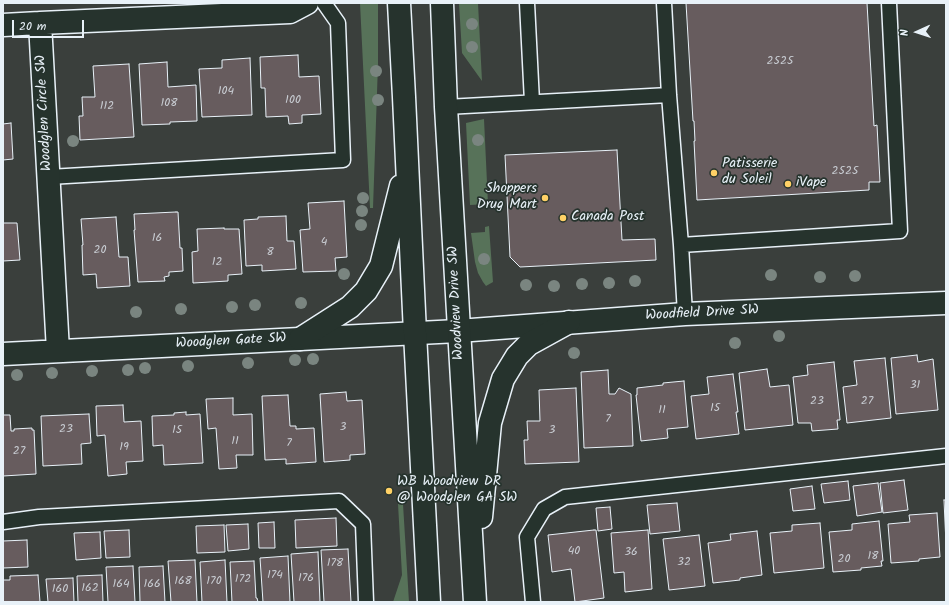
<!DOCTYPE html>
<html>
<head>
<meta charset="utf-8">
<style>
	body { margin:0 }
	#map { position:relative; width:949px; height:605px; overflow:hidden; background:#3a3f3c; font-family:Kalam,sans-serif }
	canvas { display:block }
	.frame { position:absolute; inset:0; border:4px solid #e8f1f8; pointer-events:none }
	.north { position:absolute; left:897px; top:12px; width:40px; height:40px; -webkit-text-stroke:3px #26332d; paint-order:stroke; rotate:267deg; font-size:11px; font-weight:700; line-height:16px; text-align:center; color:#e8f1f8 }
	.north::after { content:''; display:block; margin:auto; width:14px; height:18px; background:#e8f1f8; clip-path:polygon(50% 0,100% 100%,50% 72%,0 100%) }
	.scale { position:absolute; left:12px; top:20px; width:72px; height:18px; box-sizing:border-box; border:2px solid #e8f1f8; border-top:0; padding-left:5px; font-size:12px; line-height:14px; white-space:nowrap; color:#e8f1f8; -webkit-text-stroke:3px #26332d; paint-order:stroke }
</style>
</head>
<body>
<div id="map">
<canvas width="949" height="605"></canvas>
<div class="frame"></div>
<div class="north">N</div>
<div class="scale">20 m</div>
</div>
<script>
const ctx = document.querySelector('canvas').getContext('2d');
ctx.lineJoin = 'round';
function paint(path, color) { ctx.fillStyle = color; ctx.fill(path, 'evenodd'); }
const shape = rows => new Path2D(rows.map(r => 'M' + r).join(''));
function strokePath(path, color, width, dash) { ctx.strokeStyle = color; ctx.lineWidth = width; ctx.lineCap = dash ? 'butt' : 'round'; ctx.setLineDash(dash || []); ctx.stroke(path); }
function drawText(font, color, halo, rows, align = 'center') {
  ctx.font = font + ' Kalam,sans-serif'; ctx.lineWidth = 3.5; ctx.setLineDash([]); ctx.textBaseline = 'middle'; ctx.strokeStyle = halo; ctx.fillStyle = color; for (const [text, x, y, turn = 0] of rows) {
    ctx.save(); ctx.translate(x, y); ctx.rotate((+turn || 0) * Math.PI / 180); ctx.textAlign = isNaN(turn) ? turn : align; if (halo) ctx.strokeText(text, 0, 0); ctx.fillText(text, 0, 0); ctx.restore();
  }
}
const green = shape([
	[360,3,378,3,378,64,373,208,370,208],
	[459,3,478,3,482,81,462,53],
	[484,119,488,204,470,205,466,123],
	[489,226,493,282,486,286,483,282,478,273,475,262,471,233,485,232,485,227],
	[398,504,403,504,409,602,393,602,402,575]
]);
const building = shape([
	[686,3,867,3,874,126,877,125,880,182,869,182,869,190,697,200,694,141,695,141,694,121,693,121,686,3],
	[298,55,299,77,319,76,321,114,302,115,302,123,289,124,288,116,266,117,265,88,261,88,260,57,298,55],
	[250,58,252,115,202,117,199,69,222,68,222,60,250,58],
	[167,62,168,87,196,85,197,121,170,122,170,124,142,125,139,64,167,62],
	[129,64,134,137,80,140,79,116,83,116,82,97,95,97,93,66,129,64],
	[11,123,13,159,3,160,3,124,11,123],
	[617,150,622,240,655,239,656,260,520,267,510,257,505,155,617,150],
	[344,201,347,257,335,258,336,271,303,272,300,230,310,229,308,203,344,201],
	[176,212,178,212,180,248,182,248,183,271,169,272,169,276,164,277,165,281,138,282,134,230,135,230,134,214,176,212],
	[286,216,287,241,294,241,296,269,262,271,262,265,246,266,244,220,258,219,258,217,286,216],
	[116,217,119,257,128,257,130,286,97,288,96,274,83,275,82,245,83,245,81,219,116,217],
	[3,223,17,223,20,260,3,261,3,223],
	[224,228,224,229,239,229,242,274,228,275,228,281,193,283,192,252,198,251,197,229,224,228],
	[917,355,918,362,933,359,938,410,896,414,891,358,917,355],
	[885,358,891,418,847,423,843,387,857,385,854,361,885,358],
	[834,362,840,419,840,420,837,420,838,429,812,431,811,423,798,423,793,377,808,375,807,365,834,362],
	[767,369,770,387,789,385,793,425,745,430,739,373,767,369],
	[608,370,609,394,615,394,619,388,631,394,633,446,584,448,581,372,608,370],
	[733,374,738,412,736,412,739,434,696,439,691,396,709,394,707,377,733,374],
	[684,381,688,427,667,429,668,438,641,441,636,395,637,395,637,388,663,385,663,383,684,381],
	[576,388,579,462,525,464,524,440,528,440,527,421,540,421,539,390,576,388],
	[346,392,347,401,362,400,365,454,350,455,350,460,324,462,320,394,346,392],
	[288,395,290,426,296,426,296,429,314,428,316,462,286,464,286,459,265,460,262,396,288,395],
	[233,398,233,415,252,414,253,455,236,455,237,468,219,469,216,428,208,429,206,399,233,398],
	[123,405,124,422,141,421,143,461,126,462,127,474,108,476,105,435,97,436,96,406,123,405],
	[186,412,186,415,200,414,203,463,164,465,163,445,153,446,152,416,174,415,174,413,186,412],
	[89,414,91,443,81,444,82,464,43,466,41,416,89,414],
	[3,415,10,415,11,431,14,431,14,429,32,428,32,430,34,430,36,474,3,476,3,415],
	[904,480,908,510,883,513,880,483,904,480],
	[848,481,850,500,824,503,821,484,848,481],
	[878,483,882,512,857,516,853,486,878,483],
	[812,486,815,509,793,511,790,489,812,486],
	[944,500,946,500,946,544,944,500],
	[677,503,680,531,650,534,647,505,677,503],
	[610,507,612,529,598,531,596,508,610,507],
	[937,513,940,557,919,559,919,561,891,563,888,524,910,522,909,515,937,513],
	[336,518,337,546,296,548,295,520,336,518],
	[879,521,883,561,881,561,882,566,861,568,861,570,833,572,829,532,852,530,852,524,879,521],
	[274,522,275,548,259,548,258,523,274,522],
	[820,523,824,568,774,573,770,533,792,531,792,525,820,523],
	[248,524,249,549,228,551,226,525,248,524],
	[224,525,225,552,197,553,196,526,224,525],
	[129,530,130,557,106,558,104,531,129,530],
	[594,530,596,530,604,598,575,602,571,569,552,572,548,535,594,530],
	[648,530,652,589,625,592,624,572,614,573,611,533,648,530],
	[757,531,762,575,740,578,740,580,713,583,708,543,731,540,730,534,732,534,757,531],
	[100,532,101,558,76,560,74,533,100,532],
	[699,535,705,586,669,590,663,539,699,535],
	[27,540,28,567,3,568,3,541,27,540],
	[348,549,351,602,324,602,321,550,348,549],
	[318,552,320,602,294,602,291,554,318,552],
	[288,556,290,602,263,602,260,558,288,556],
	[195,560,197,602,171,602,168,561,195,560],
	[225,560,227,602,202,602,200,562,225,560],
	[254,561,256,598,257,598,258,602,232,602,230,562,254,561],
	[133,566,135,602,108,602,106,567,133,566],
	[163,566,165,602,140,602,139,567,163,566],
	[38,575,40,602,3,602,3,580,10,580,10,576,38,575],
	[102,575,103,602,78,602,77,576,102,575],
	[73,578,74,602,48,602,46,579,73,578]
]);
const service = shape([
	[527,3,532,102],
	[664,3,669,95,681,245,685,314],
	[446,107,669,95],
	[49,177,343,160,338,23,324,3],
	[681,245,900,231,889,3],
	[3,522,39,517,339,501,363,524,366,602],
	[533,602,527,537,544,509,565,497,946,456]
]);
const minor = shape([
	[3,25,40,23],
	[58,351,40,23,290,12,307,3],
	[3,354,458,331,685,314,946,303]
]);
const tertiary = shape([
	[399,3,404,97,415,333,429,602],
	[442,3,446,107,475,602],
	[300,339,350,307,366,291,381,266,401,186],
	[481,517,490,423,503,379,517,356,529,344,569,322]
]);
const trees = [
	[472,24],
	[472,47],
	[376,71],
	[378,100],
	[478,140],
	[73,141],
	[363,198],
	[362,211],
	[361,225],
	[484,259],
	[344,274],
	[771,275],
	[855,276],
	[820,277],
	[635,281],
	[609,283],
	[582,284],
	[526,285],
	[554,286],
	[301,303],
	[255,305],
	[232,307],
	[181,309],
	[136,312],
	[779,336],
	[735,343],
	[574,353],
	[313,359],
	[295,360],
	[248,363],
	[188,366],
	[145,368],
	[128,370],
	[92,371],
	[52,373],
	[17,375]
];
const markers = [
	[714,173,4,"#ffd166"],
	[788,184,4,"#ffd166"],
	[545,198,4,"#ffd166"],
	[563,218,4,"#ffd166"],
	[389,491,4,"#ffd166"]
];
const numberNames = [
	["2525",780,62],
	["104",226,92],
	["100",293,101],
	["108",169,104],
	["112",107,107],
	["2525",845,172],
	["16",157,239],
	["4",324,243],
	["20",100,251],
	["8",270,253],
	["12",217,263],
	["31",915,386],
	["23",817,402],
	["27",867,402],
	["15",715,409],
	["11",662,411],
	["7",608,420],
	["3",343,428],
	["23",66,430],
	["15",177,431],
	["3",552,431],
	["11",235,442],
	["7",289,444],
	["19",124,448],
	["27",19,452],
	["40",574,552],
	["36",631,553],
	["18",873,557],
	["20",844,560],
	["32",684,563],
	["178",335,564],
	["174",275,576],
	["176",306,579],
	["172",243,580],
	["168",183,582],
	["170",214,582],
	["164",121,585],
	["166",152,585],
	["162",90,589],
	["160",60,590]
];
const streetNames = [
	["Woodglen Circle SW",45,113,-93],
	["Woodview Drive SW",457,303,-93],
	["Woodfield Drive SW",702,314,-3],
	["Woodglen Gate SW",231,342,-3]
];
const poiNames = [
	["Patisserie",722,165],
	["du Soleil",722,181],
	["iVape",796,184],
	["Shoppers",537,190,"right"],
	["Drug Mart",537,206,"right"],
	["Canada Post",571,218],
	["WB Woodview DR",397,483],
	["@ Woodglen GA SW",397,499]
];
paint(green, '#577259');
paint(building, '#675c5e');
strokePath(building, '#e8f1f8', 1);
strokePath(service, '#e8f1f8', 17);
strokePath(minor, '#e8f1f8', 25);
strokePath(tertiary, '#e8f1f8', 25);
strokePath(service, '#26332d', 14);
strokePath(minor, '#26332d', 22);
strokePath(tertiary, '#26332d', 22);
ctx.fillStyle = '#7a8580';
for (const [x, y] of trees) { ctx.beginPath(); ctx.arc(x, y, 6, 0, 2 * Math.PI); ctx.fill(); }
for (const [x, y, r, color] of markers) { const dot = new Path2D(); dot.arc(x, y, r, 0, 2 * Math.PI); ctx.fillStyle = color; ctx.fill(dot); strokePath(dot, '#26332d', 1.5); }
drawText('12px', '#c8ccd2', null, numberNames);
drawText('14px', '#e8f1f8', '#26332d', streetNames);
drawText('14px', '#e8f1f8', '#26332d', poiNames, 'left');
</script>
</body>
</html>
